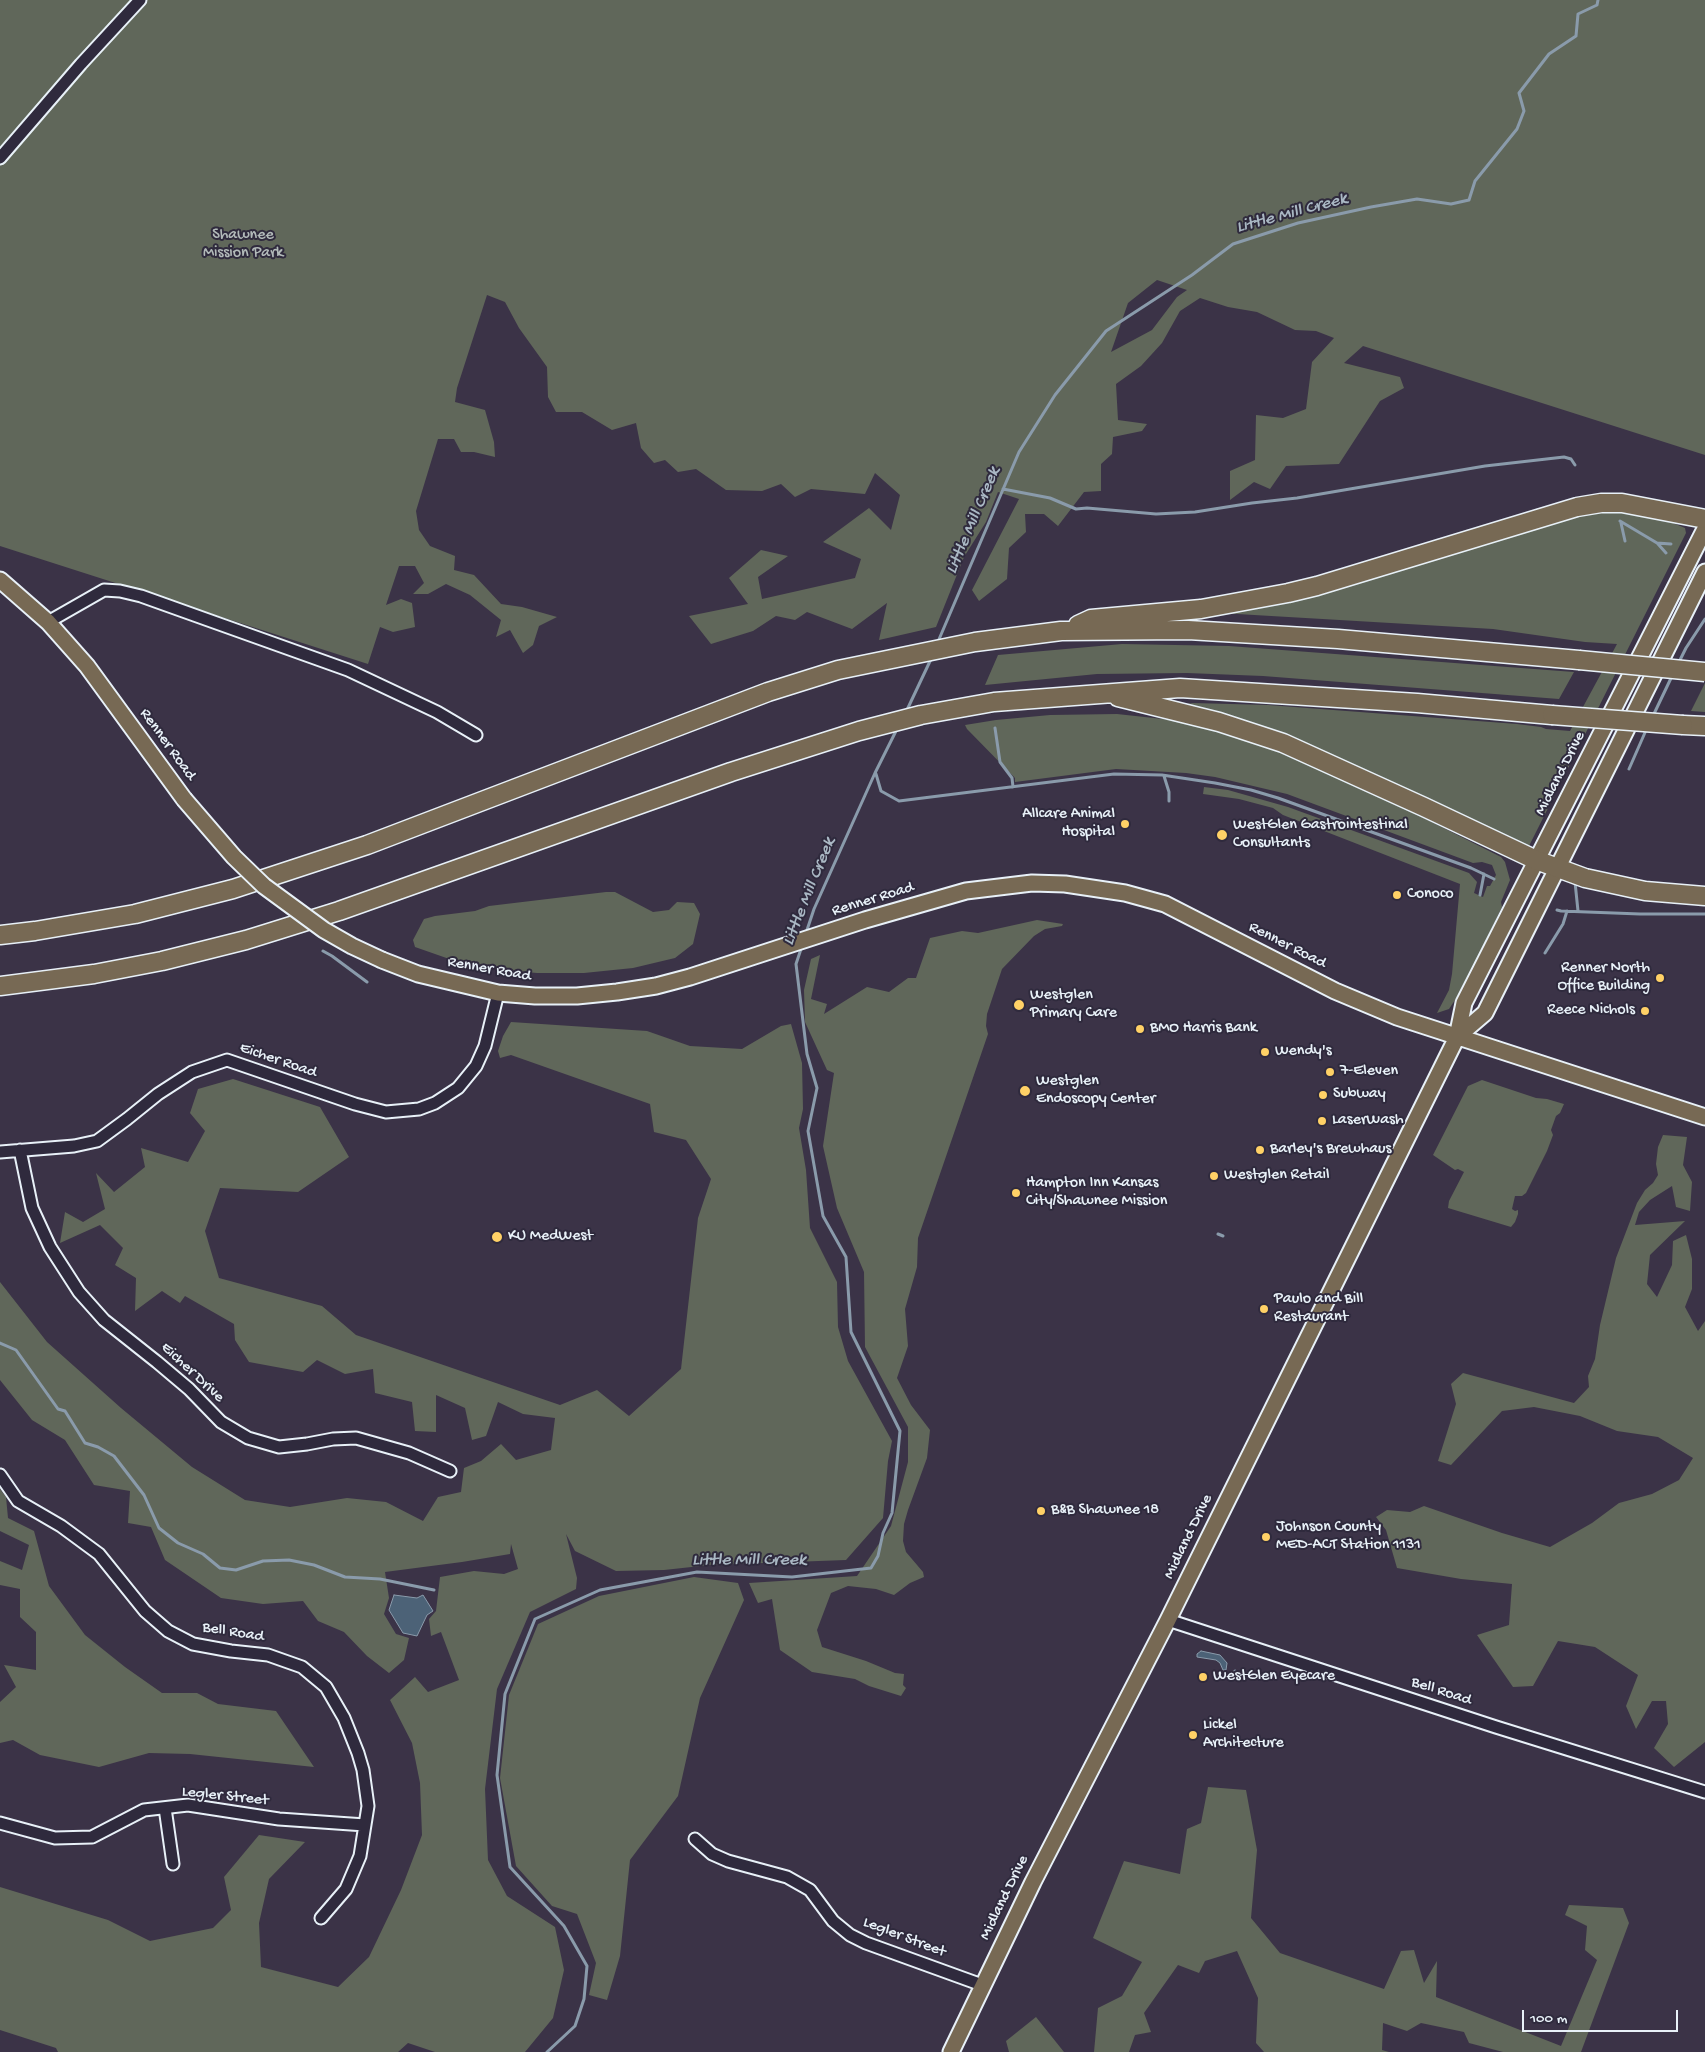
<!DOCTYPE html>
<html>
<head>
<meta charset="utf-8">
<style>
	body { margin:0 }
	#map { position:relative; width:1705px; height:2052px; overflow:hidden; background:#3b3347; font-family:"Gochi Hand",sans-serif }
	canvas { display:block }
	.scale { position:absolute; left:1522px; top:2010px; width:156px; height:22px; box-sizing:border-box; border:2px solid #e8f1f8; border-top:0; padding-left:6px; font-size:15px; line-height:18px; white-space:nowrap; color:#e8f1f8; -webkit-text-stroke:4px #2f2a3d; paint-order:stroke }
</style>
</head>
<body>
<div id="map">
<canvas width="1705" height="2052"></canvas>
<div class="scale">100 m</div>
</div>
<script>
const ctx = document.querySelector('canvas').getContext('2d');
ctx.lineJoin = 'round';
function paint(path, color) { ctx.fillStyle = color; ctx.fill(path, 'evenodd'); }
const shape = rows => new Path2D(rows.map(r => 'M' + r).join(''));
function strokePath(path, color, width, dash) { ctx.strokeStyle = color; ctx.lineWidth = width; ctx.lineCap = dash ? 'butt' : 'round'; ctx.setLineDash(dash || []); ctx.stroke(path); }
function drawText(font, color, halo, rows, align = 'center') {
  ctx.font = font + ' "Gochi Hand",sans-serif'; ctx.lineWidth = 4; ctx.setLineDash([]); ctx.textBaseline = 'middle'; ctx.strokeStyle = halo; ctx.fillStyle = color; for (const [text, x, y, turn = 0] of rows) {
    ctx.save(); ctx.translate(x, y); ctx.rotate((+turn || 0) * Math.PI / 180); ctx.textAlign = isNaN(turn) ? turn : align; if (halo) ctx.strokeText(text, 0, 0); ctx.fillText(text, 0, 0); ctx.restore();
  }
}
const green = shape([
	[0,0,1705,0,1705,455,1363,346,1344,363,1400,377,1404,388,1380,401,1339,464,1286,466,1270,489,1254,482,1230,500,1230,471,1255,460,1256,415,1283,418,1306,409,1312,362,1334,338,1316,331,1295,330,1257,312,1228,307,1200,298,1180,311,1162,343,1141,366,1116,384,1118,420,1147,424,1142,431,1113,437,1112,454,1101,464,1101,491,1084,492,1058,526,1044,514,1025,514,1026,532,1009,548,1007,579,979,601,972,590,1019,499,998,492,986,522,964,557,936,627,879,640,887,603,852,629,807,612,795,620,776,616,753,631,711,644,689,616,748,604,729,578,761,550,788,556,758,577,762,599,855,578,861,559,823,542,869,508,891,530,900,495,875,473,865,494,811,489,795,497,781,484,762,491,726,490,696,469,678,472,665,460,654,463,641,448,636,423,612,430,582,412,556,412,548,397,547,367,519,328,505,302,487,295,457,388,455,402,485,410,494,442,495,457,474,452,461,452,454,439,438,439,416,511,419,530,430,546,455,556,454,570,474,575,501,604,522,607,557,617,539,626,533,645,523,653,510,630,496,637,501,620,470,595,446,584,428,594,413,594,424,583,415,566,399,566,386,605,401,599,412,603,415,627,393,632,380,627,368,664,0,546],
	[1157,280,1187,290,1177,297,1152,330,1111,352,1128,303],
	[1617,510,1673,523,1685,528,1686,533,1529,846,1430,799,1292,738,1255,724,1187,706,1187,704,1193,703,1268,705,1517,724,1541,727,1546,729,1570,731,1617,644,1585,642,1493,629,1220,613,1585,513],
	[1122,644,1229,646,1574,672,1559,699,1263,676,1187,673,1097,674,985,685,998,655],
	[1705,683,1705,712,1691,711],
	[1117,714,1172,720,1221,731,1264,744,1414,813,1501,857,1505,862,1510,880,1501,902,1502,907,1461,991,1449,1009,1437,1013,1449,990,1452,974,1460,884,1283,815,1273,808,1239,799,1203,794,1204,787,1228,790,1288,807,1469,873,1477,882,1474,893,1483,897,1487,886,1490,886,1496,875,1492,865,1482,862,1473,863,1287,794,1215,777,1186,773,1116,769,1015,782,1015,778,967,729,965,725,996,720,1050,715],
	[606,892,615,892,653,912,669,910,677,902,694,903,700,914,693,944,675,958,633,968,584,973,537,973,504,970,455,961,415,947,413,940,424,919,435,916,475,911,489,906],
	[1037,920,1063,924,1062,926,1045,929,1034,936,1002,969,987,1014,986,1026,988,1034,918,1238,917,1267,905,1309,908,1346,897,1378,911,1405,930,1430,927,1458,908,1510,904,1524,903,1541,906,1552,923,1572,924,1577,910,1583,894,1595,876,1589,848,1586,831,1593,817,1630,822,1647,866,1661,895,1673,904,1674,903,1685,906,1688,901,1696,869,1686,855,1679,812,1672,780,1650,772,1599,758,1603,749,1583,857,1576,891,1526,908,1462,908,1427,865,1347,864,1272,837,1208,823,1146,834,1073,827,1070,805,1022,804,990,811,959,820,955,811,999,827,1004,824,1014,867,987,889,992,908,978,916,978,930,938,962,931,978,933],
	[511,1022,647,1031,690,1046,742,1049,781,1026,791,1024,802,1063,803,1109,799,1128,806,1170,810,1228,837,1282,838,1327,848,1361,892,1441,888,1461,883,1518,846,1560,710,1565,664,1570,616,1571,575,1551,566,1534,577,1578,576,1589,530,1612,497,1689,485,1789,488,1860,507,1896,555,1927,564,1970,553,2018,525,2052,435,2052,408,2043,398,2052,58,2052,56,2048,0,2030,0,1887,108,1920,150,1941,213,1928,231,1910,224,1877,259,1835,305,1842,269,1879,259,1923,261,1967,338,1987,369,1957,401,1890,422,1835,420,1783,412,1743,390,1700,415,1677,428,1692,459,1680,441,1632,431,1636,429,1619,436,1611,440,1577,474,1571,504,1574,518,1569,511,1544,510,1554,462,1562,385,1572,389,1598,384,1614,396,1634,409,1638,404,1660,389,1673,367,1656,344,1632,318,1621,303,1601,263,1604,221,1598,165,1560,151,1527,128,1523,130,1491,94,1485,65,1440,32,1420,0,1380,0,1282,47,1342,121,1408,192,1467,245,1500,290,1507,347,1498,386,1502,423,1521,438,1497,461,1492,464,1468,481,1461,501,1444,516,1460,551,1450,555,1418,523,1414,498,1402,486,1436,472,1440,465,1408,436,1395,436,1432,415,1431,412,1402,375,1393,373,1369,345,1374,317,1360,303,1372,249,1362,235,1340,234,1324,185,1296,180,1303,162,1291,135,1311,136,1278,115,1265,123,1248,100,1225,60,1243,65,1212,83,1222,105,1209,96,1173,114,1192,145,1167,141,1148,188,1162,205,1131,190,1113,198,1089,233,1079,320,1107,349,1157,298,1192,220,1188,205,1231,219,1278,322,1306,356,1335,560,1405,597,1390,629,1416,681,1369,698,1218,711,1179,686,1140,654,1132,650,1104,511,1055,500,1058,498,1051,503,1036],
	[1482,1080,1536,1098,1547,1099,1564,1104,1560,1113,1556,1116,1551,1130,1553,1135,1547,1151,1526,1193,1522,1196,1515,1196,1512,1209,1515,1211,1518,1210,1518,1214,1515,1222,1511,1227,1448,1208,1449,1201,1464,1172,1458,1169,1455,1170,1433,1155,1468,1086],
	[1663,1135,1687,1137,1683,1165,1692,1182,1690,1211,1676,1207,1672,1186,1650,1200,1639,1212,1635,1225,1685,1221,1650,1255,1647,1284,1657,1297,1672,1265,1673,1241,1686,1235,1692,1259,1692,1289,1685,1307,1698,1331,1705,1321,1705,1742,1674,1767,1654,1748,1668,1724,1666,1701,1652,1701,1636,1729,1626,1706,1638,1675,1595,1647,1558,1641,1533,1686,1513,1687,1477,1635,1509,1625,1512,1584,1461,1579,1397,1568,1386,1530,1376,1517,1387,1510,1410,1512,1424,1506,1502,1533,1550,1547,1592,1523,1619,1503,1652,1494,1679,1480,1693,1458,1658,1437,1617,1431,1580,1416,1534,1407,1502,1411,1451,1465,1438,1461,1456,1404,1451,1384,1463,1373,1574,1403,1589,1387,1588,1376,1595,1359,1600,1325,1616,1258,1637,1203,1645,1190,1653,1183,1658,1175,1656,1164,1658,1147],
	[0,1489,6,1497,8,1518,34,1531,49,1586,85,1635,125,1667,162,1693,197,1693,218,1704,276,1711,314,1767,190,1754,149,1753,99,1767,40,1755,13,1740,0,1743,0,1702,16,1687,4,1665,36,1670,36,1632,20,1617,20,1589,0,1585,0,1561,22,1570,29,1545,0,1531],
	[694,1577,738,1583,744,1600,700,1698,678,1796,630,1860,620,1956,607,2000,589,1995,596,1963,577,1914,552,1906,516,1866,500,1778,509,1695,538,1624,599,1596],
	[1208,1787,1246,1790,1257,1850,1251,1918,1280,1953,1384,1989,1401,1951,1414,1950,1424,1983,1437,1961,1436,1997,1561,2046,1597,1960,1585,1950,1587,1926,1565,1915,1569,1905,1623,1908,1629,1923,1581,2052,1503,2052,1469,2043,1464,2032,1421,2023,1407,2031,1383,2023,1382,2050,1389,2052,1264,2052,1256,2043,1258,1998,1237,1951,1205,1961,1199,1973,1178,1965,1144,2013,1151,2032,1135,2035,1129,2052,1094,2052,1098,2008,1122,1996,1142,1962,1093,1938,1124,1861,1180,1874,1187,1829,1201,1823],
	[1036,2017,1064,2052,1009,2052,1006,2041]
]);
const water = shape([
	[394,1595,417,1598,423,1595,433,1611,427,1615,417,1636,403,1633,389,1610,394,1595],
	[1201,1651,1220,1655,1227,1663,1226,1670,1223,1670,1220,1663,1216,1660,1197,1657,1197,1654,1201,1651]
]);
const stream = shape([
	[1003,489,1050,498,1076,509,1087,508,1156,514,1195,512,1252,503,1297,498,1485,466,1564,457,1571,459,1575,465],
	[1620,521,1657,543,1671,544],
	[1621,523,1625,541],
	[1658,544,1666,553],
	[937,644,1019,452,1055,395,1106,331,1192,275,1233,244,1298,223,1371,207,1417,199,1451,204,1469,200,1475,181,1517,129,1524,111,1519,93,1549,54,1576,36,1578,14,1597,5,1598,0],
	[1678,664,1686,648,1705,619],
	[906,712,932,657],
	[1652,718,1673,674],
	[995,728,1000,762,1012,778,1013,787],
	[1629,769,1647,728],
	[876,774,881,791,899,801,1114,774,1162,775,1215,783,1251,790,1278,798,1471,868,1494,879],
	[1164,776,1169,792,1169,801],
	[1575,882,1578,911],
	[1480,895,1484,874],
	[1557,910,1561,911,1640,914,1705,914],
	[806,933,814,909,875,773,898,727],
	[323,951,332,956,367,982],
	[1545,953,1563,924,1567,911],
	[1218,1234,1223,1236],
	[0,1343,16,1350,58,1409,65,1411,85,1443,98,1447,114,1456,144,1495,159,1528,178,1543,203,1554,220,1568,236,1570,263,1561,289,1560,314,1565,345,1577,380,1579,434,1590],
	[1233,1677,1236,1673,1235,1671],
	[547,2052,575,2026,584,1999,587,1966,564,1926,510,1867,497,1775,505,1694,535,1619,600,1590,697,1572,792,1577,871,1568,878,1556,883,1533,892,1513,900,1431,851,1332,846,1257,823,1216,808,1131,817,1088,807,1054,796,964,802,946]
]);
const minor = shape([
	[0,158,81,64,140,0],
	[48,622,104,590,120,591,141,596,348,670,437,712,476,735],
	[20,1150,32,1208,50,1247,79,1292,104,1320,157,1362,189,1389,221,1422,248,1438,279,1447,307,1444,333,1439,356,1438,409,1453,450,1471],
	[0,1152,74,1146,97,1141,127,1119,158,1094,192,1072,227,1060,355,1104,386,1112,419,1109,435,1103,458,1088,476,1066,485,1046,498,993],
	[0,1475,18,1501,61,1526,99,1554,145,1611,168,1631,193,1644,231,1651,268,1655,302,1667,326,1687,344,1718,358,1753,363,1770,368,1806,360,1856,346,1889,321,1918],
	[1168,1620,1496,1727,1705,1792],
	[165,1808,173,1864],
	[0,1823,55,1838,92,1837,144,1810,188,1805,279,1819,365,1825],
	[695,1839,712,1854,728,1861,787,1877,810,1890,833,1921,850,1935,866,1943,982,1985]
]);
const major = shape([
	[0,580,48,622,87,666,184,799],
	[382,960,418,974,498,993,535,996,577,996,617,992,656,986,690,977,865,920,966,891,1032,883,1065,884,1125,893,1165,904,1335,991,1397,1017,1705,1117],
	[1457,1037,1485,1013,1705,572],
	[951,2052,1033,1882,1168,1620,1457,1037,1464,1003,1705,529]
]);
const highway = shape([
	[1078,625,1091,619,1201,609,1288,593,1317,586,1577,507,1601,503,1622,503,1705,519],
	[1118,697,1219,722,1283,743,1424,807,1536,860,1585,878,1645,891,1705,896],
	[1683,725,1705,726],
	[0,935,35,931,135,914,233,889,367,845,768,692,838,670,975,642,1061,631,1188,630,1338,639,1579,660],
	[0,986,94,974,162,961,246,940,339,911,731,772,859,731,921,715,994,702,1180,688,1417,703,1552,715]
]);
const majorBridge = shape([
	[184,799,234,857,264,886,324,930,352,946,382,960]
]);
const highwayBridge = shape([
	[1579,660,1705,672],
	[1552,715,1683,725]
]);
const markers = [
	[1125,824,5,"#ffd166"],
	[1222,835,6,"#ffd166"],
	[1397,895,5,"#ffd166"],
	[1660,978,5,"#ffd166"],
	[1019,1005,6,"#ffd166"],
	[1645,1011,5,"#ffd166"],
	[1140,1029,5,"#ffd166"],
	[1265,1052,5,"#ffd166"],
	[1330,1072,5,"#ffd166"],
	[1025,1091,6,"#ffd166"],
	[1323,1095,5,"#ffd166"],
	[1322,1121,5,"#ffd166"],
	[1260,1150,5,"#ffd166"],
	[1214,1176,5,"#ffd166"],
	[1016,1193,5,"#ffd166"],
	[497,1237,6,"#ffd166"],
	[1264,1309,5,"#ffd166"],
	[1041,1511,5,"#ffd166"],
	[1266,1537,5,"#ffd166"],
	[1203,1677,5,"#ffd166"],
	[1193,1735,5,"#ffd166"]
];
const parkNames = [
	["Shawnee",243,236],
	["Mission Park",243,254]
];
const streetNames = [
	["Renner Road",167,745,54],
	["Midland Drive",1561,774,-63],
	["Renner Road",873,900,-17],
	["Renner Road",1287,946,27],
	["Renner Road",489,970,10],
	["Eicher Road",278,1061,19],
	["Eicher Drive",192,1373,43],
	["Midland Drive",1189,1537,-64],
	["Bell Road",233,1633,9],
	["Bell Road",1441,1692,18],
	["Legler Street",225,1797,6],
	["Midland Drive",1005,1898,-64],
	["Legler Street",904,1938,21]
];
const poiNames = [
	["Allcare Animal",1115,815,"right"],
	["Hospital",1115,833,"right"],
	["WestGlen Gastrointestinal",1233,826],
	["Consultants",1233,844],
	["Conoco",1407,895],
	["Renner North",1650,969,"right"],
	["Office Building",1650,987,"right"],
	["Westglen",1030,996],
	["Primary Care",1030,1014],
	["Reece Nichols",1635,1011,"right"],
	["BMO Harris Bank",1150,1029],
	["Wendy's",1275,1052],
	["7-Eleven",1340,1072],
	["Westglen",1036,1082],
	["Endoscopy Center",1036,1100],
	["Subway",1333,1095],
	["LaserWash",1332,1121],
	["Barley's Brewhaus",1270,1150],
	["Westglen Retail",1224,1176],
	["Hampton Inn Kansas",1026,1184],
	["City/Shawnee Mission",1026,1202],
	["KU MedWest",508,1237],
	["Paulo and Bill",1274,1300],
	["Restaurant",1274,1318],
	["B&B Shawnee 18",1051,1511],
	["Johnson County",1276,1528],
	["MED-ACT Station 1131",1276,1546],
	["WestGlen Eyecare",1213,1677],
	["Lickel",1203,1726],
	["Architecture",1203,1744]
];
const waterNames = [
	["Little Mill Creek",1292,214,-15],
	["Little Mill Creek",974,521,-67],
	["Little Mill Creek",810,892,-68],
	["Little Mill Creek",749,1561]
];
paint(green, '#60675a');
paint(water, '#4c6277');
strokePath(water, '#8a9bab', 1);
strokePath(stream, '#8a9bab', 3);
strokePath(minor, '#e8f1f8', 15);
strokePath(major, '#e8f1f8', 19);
strokePath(highway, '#e8f1f8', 21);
strokePath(minor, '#2f2a3d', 11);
strokePath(major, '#776954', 15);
strokePath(highway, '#776954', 18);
strokePath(majorBridge, '#e8f1f8', 19, []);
strokePath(highwayBridge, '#e8f1f8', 21, []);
strokePath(majorBridge, '#776954', 15);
strokePath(highwayBridge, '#776954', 18);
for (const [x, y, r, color] of markers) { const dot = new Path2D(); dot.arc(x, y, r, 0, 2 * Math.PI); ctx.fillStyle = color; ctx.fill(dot); strokePath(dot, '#2f2a3d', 2); }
drawText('16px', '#b2bab9', '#2f2a3d', parkNames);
drawText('16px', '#e8f1f8', '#2f2a3d', streetNames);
drawText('16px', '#e8f1f8', '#2f2a3d', poiNames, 'left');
drawText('italic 18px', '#aab8c4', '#2f2a3d', waterNames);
</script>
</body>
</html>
